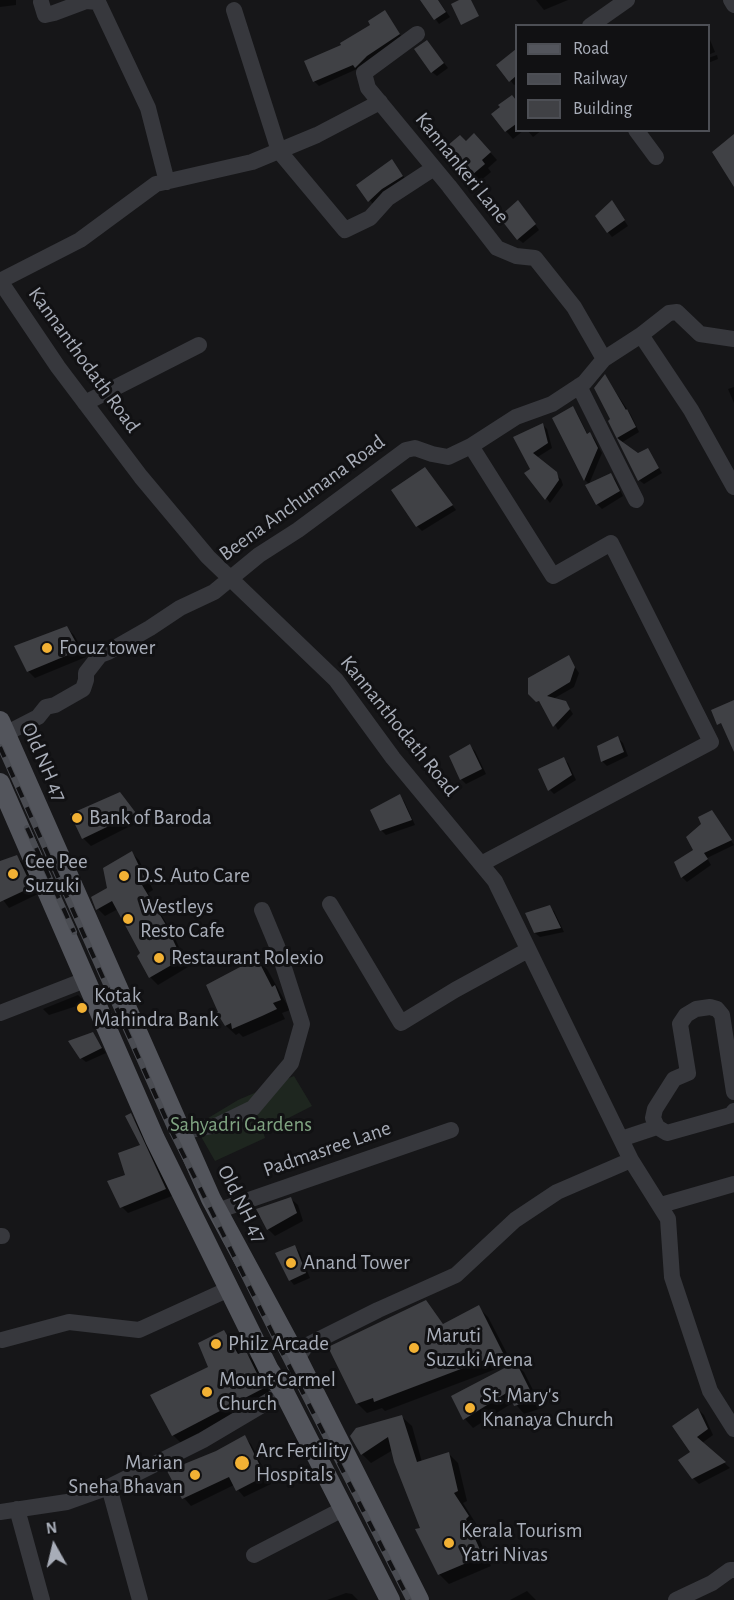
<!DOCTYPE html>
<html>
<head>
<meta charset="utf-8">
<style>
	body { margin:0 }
	#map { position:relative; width:734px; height:1600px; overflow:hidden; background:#161618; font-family:"Alegreya Sans",sans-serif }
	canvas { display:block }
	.legend { position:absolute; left:515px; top:24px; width:195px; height:108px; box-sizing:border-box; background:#111113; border:2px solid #4d4f55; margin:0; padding:8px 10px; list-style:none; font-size:18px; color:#a8adb8 }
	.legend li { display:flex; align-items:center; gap:12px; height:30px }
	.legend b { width:30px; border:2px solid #4d4f55 }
	.north { position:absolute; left:24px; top:1516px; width:60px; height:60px; -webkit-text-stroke:4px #111113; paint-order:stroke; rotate:352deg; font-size:16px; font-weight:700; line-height:24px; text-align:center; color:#a8adb8 }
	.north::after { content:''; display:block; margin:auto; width:21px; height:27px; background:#a8adb8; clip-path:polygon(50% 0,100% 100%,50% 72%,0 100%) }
</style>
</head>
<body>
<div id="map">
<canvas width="734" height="1600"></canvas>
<ul class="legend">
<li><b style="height:8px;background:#53555c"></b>Road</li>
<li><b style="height:8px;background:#4a4c52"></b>Railway</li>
<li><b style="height:16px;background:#404145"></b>Building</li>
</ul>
<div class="north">N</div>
</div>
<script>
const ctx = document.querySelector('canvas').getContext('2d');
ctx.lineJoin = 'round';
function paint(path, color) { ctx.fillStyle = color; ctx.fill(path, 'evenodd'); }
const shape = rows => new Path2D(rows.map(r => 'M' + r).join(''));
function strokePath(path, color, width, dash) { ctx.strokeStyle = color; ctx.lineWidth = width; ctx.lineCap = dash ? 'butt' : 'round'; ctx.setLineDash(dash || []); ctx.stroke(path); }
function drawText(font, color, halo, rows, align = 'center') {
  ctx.font = font + ' "Alegreya Sans",sans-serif'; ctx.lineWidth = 6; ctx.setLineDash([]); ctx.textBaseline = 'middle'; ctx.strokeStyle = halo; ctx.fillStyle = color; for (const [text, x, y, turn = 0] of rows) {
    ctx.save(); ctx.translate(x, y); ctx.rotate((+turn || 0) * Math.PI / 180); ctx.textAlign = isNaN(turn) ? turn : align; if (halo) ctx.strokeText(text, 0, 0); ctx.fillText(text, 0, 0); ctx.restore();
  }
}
const green = shape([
	[294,1076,312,1106,263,1131,265,1138,215,1161,195,1126,238,1100]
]);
const shadow = shape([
	[0,0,16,0,16,5,0,7],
	[422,0,438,0,450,17,439,24],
	[536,0,568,0,544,10],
	[385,12,403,39,357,69,319,86,314,81,343,46,373,26],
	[708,35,715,52,708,55],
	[431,46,448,68,437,76,432,72],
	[516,51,516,84,514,85,498,65],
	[717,55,718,59,708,63,708,58],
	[512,97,516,101,516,130,524,130,513,139,506,131],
	[527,130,542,130,533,137],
	[481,142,497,160,488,168,491,172,480,181,474,175,467,180,460,173,458,158,466,143],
	[391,161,409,183,376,208,358,185],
	[612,202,628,226,612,237,608,232],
	[523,207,539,230,523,243,518,239],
	[605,376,631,415,639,432,621,443,637,455,648,450,662,473,644,484,639,480,610,421,612,420],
	[734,387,734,403,728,389],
	[573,408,577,413,588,435,590,434,594,438,602,453,589,484,585,480,554,419],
	[542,424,547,429,552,448,536,458,561,479,563,485,550,503,526,473,532,469,516,438],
	[429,474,456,510,422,531,417,526],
	[610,475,615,479,623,496,602,509,597,504],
	[67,628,74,635,86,657,35,678,28,671],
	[568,657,579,673,574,687,553,699,566,703,573,714,558,730,543,705,529,693],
	[618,738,623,743,628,756,607,766,602,761],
	[470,746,475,751,486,774,466,784,461,779],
	[563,759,568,763,576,780,554,794,550,790],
	[120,794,142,820,91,846,84,839,72,815],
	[399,796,404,801,415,825,386,835,381,830],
	[716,817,734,845,707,858,711,865,687,882,682,877,676,862,695,850],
	[132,853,139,860,153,890,148,893,173,934,188,967,158,985,151,978,139,957,142,954,118,909,105,916,98,909],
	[17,857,24,864,38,894,9,908,0,896,0,863],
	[549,907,554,911,564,932,540,937,535,933],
	[257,960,267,969,290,1010,282,1013,285,1019,243,1037,239,1033,236,1035,226,1026,219,1013],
	[78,995,86,1003,49,1015,43,1009],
	[93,1033,106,1053,86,1062,81,1058],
	[130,1115,136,1121,172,1196,128,1213,122,1207,127,1176,142,1146],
	[290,1198,298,1205,303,1221,275,1236,268,1229],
	[294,1247,299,1251,310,1278,294,1285,290,1280],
	[425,1302,444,1325,478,1307,488,1317,512,1363,385,1411,382,1408,367,1413,357,1403],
	[224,1332,233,1341,241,1354,246,1353,255,1362,272,1397,182,1444,173,1435,210,1368],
	[515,1364,524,1372,542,1408,524,1414,514,1402,473,1428,465,1419,453,1396],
	[698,1409,704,1415,713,1435,702,1443,730,1468,699,1484,693,1478,693,1452],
	[402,1417,412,1426,422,1462,448,1453,458,1463,467,1501,463,1503,478,1527,475,1529,491,1566,449,1584,439,1574,393,1450,371,1463,362,1454],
	[244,1437,251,1444,271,1484,244,1497,234,1485,191,1506,184,1498,169,1472,216,1452],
	[527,1591,536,1600,510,1600],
	[346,1593,352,1594,358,1600,327,1600]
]);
const building = shape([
	[420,0,438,0,446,12,434,20],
	[459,0,471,0,479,16,461,25,451,4],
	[385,10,400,34,367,56,355,68,353,65,313,82,304,61,341,45,340,43,370,25,368,21],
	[427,40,444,63,431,73,414,49],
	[516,49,516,76,509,82,496,65],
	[512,95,516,100,516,124,505,132,491,114,500,107,498,105],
	[474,133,491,152,482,160,485,164,472,175,466,168,459,174,449,163,456,157,447,146,460,135,466,141],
	[734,134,734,187,712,152],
	[392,159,403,176,382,189,368,202,356,185],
	[518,200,536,224,517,240,499,217],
	[612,200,625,220,607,233,595,216],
	[605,374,626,410,627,409,636,427,617,438,638,453,648,448,659,468,638,481,608,421,610,419,594,388],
	[573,406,587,434,590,432,598,448,584,481,552,418],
	[543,423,548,443,533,453,557,472,559,480,545,500,524,473,530,469,513,437],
	[425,467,453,505,416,527,391,490],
	[611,473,620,491,596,505,585,485],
	[67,626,80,650,27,672,14,646],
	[569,655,575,667,570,682,547,696,566,701,570,709,553,727,539,701,536,702,528,694,528,678],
	[734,700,734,752,721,723,717,725,711,710],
	[618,736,624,752,601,762,597,746],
	[470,744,482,769,460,780,449,756],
	[564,757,572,775,548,791,538,769],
	[120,792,136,813,82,839,70,814],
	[400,794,412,820,380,831,370,810],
	[712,810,732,840,704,853,708,859,681,878,674,862,693,850,686,837,701,824,698,817],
	[132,851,147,883,142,885,166,925,182,959,149,978,137,956,140,953,112,901,96,910,91,897,107,888,103,868],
	[17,855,32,887,0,902,0,861],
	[550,905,561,928,534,933,525,913],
	[257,958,272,987,275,985,281,1000,273,1003,277,1009,262,1016,232,1029,231,1023,225,1026,217,1013,218,1012,206,985],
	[93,1032,102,1048,80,1059,68,1041],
	[131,1113,166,1189,120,1208,107,1181,125,1175,118,1153,140,1145,125,1116],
	[291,1197,297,1213,267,1230,256,1209],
	[295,1245,306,1273,289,1281,275,1253],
	[426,1300,443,1324,479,1305,503,1353,374,1402,373,1398,356,1404,328,1347],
	[224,1330,238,1354,246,1351,264,1388,172,1436,150,1395,208,1367,198,1343],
	[516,1362,535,1400,514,1406,508,1392,463,1420,451,1396],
	[698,1408,708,1429,697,1437,726,1462,692,1479,678,1460,690,1452,672,1426],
	[402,1415,417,1462,449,1452,458,1491,454,1493,469,1516,466,1519,483,1556,438,1575,415,1529,420,1528,394,1462,388,1437,361,1455,350,1436,356,1428],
	[245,1435,265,1476,236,1491,229,1477,182,1499,167,1471,216,1451]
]);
const minor = shape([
	[731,0,734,5],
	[41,2,45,15,54,13,86,1,98,2,148,108,167,182],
	[234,10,279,151,345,230,370,218,388,198,434,168],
	[590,26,627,0],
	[417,34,364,73,368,88,449,186,497,248,516,256,535,258,574,307,604,359],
	[380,102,317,135,252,162,156,184,80,240,0,281,58,367,141,477,208,557,336,680,393,758,495,881,631,1160,668,1219,672,1277,710,1391,734,1429],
	[636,130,656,157],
	[641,335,691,410,734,487],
	[579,386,636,500],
	[85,403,199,345],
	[471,446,553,576,611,543,711,742,481,864],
	[5,734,38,717,46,707,55,705,83,689,86,680,86,673,100,655,108,652,150,628,180,608,214,592,259,555,298,530,406,450,415,448,432,454,448,457,471,446,516,417,552,404,584,383,604,359,641,335,669,313,677,312,700,334,734,339],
	[330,904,401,1023,455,990,528,950],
	[0,1013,85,980],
	[734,1092,722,1015,717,1009,710,1007,696,1009,686,1015,680,1024,688,1073,674,1079,655,1109,653,1118,657,1127,667,1133,731,1115,734,1111],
	[180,1132,218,1125,253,1108,291,1063,302,1024,277,946,262,910],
	[621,1139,657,1127],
	[661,1205,734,1184],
	[217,1211,451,1130],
	[0,1236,2,1236],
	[2,1340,69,1322,139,1330,229,1289],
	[297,1358,306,1346,378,1310,456,1275,515,1220,557,1192,631,1160],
	[109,1487,140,1600],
	[17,1509,42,1600],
	[0,1512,67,1502,109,1487,203,1440,284,1392],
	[254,1555,343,1509],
	[676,1600,712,1583,730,1570,734,1570]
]);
const major = shape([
	[0,721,211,1199,297,1358,419,1600],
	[0,783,155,1139,269,1370,284,1392,390,1600]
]);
const rail = shape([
	[0,747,171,1130,276,1340,409,1600],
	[27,828,74,932]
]);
const markers = [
	[47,648,6,"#f2b134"],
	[77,818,6,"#f2b134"],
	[13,874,6,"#f2b134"],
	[124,876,6,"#f2b134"],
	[128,919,6,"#f2b134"],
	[159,958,6,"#f2b134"],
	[82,1008,6,"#f2b134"],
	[291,1263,6,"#f2b134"],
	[216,1344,6,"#f2b134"],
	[414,1348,6,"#f2b134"],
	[207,1392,6,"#f2b134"],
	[470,1408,6,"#f2b134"],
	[242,1463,8,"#f2b134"],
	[195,1475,6,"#f2b134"],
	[449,1543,6,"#f2b134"]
];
const streetNames = [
	["Kannankeri Lane",462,168,51],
	["Kannanthodath Road",84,360,54],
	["Beena Anchumana Road",302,498,-36],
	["Kannanthodath Road",399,726,51],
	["Old NH 47",44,762,66],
	["Padmasree Lane",327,1149,-19],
	["Old NH 47",242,1204,63]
];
const poiNames = [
	["Focuz tower",59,648],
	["Bank of Baroda",89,818],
	["Cee Pee",25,862],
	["Suzuki",25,886],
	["D.S. Auto Care",136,876],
	["Westleys",140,907],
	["Resto Cafe",140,931],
	["Restaurant Rolexio",171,958],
	["Kotak",94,996],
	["Mahindra Bank",94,1020],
	["Anand Tower",303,1263],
	["Maruti",426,1336],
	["Suzuki Arena",426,1360],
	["Philz Arcade",228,1344],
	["Mount Carmel",219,1380],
	["Church",219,1404],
	["St. Mary's",482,1396],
	["Knanaya Church",482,1420],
	["Arc Fertility",256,1451],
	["Hospitals",256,1475],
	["Marian",183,1463,"right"],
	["Sneha Bhavan",183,1487,"right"],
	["Kerala Tourism",461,1531],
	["Yatri Nivas",461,1555]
];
const parkNames = [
	["Sahyadri Gardens",241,1125]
];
paint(green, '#1e261f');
paint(shadow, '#0007');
paint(building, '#404145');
strokePath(minor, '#37383d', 16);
strokePath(major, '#53555c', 20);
strokePath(rail, '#4a4c52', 6);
strokePath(rail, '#111113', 4, [11]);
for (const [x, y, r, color] of markers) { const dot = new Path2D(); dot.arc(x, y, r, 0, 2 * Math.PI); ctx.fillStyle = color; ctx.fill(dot); strokePath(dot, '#111113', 2); }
drawText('21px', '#a8adb8', '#111113', streetNames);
drawText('21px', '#a8adb8', '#111113', poiNames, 'left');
drawText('21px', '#7fa381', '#111113', parkNames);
</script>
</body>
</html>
